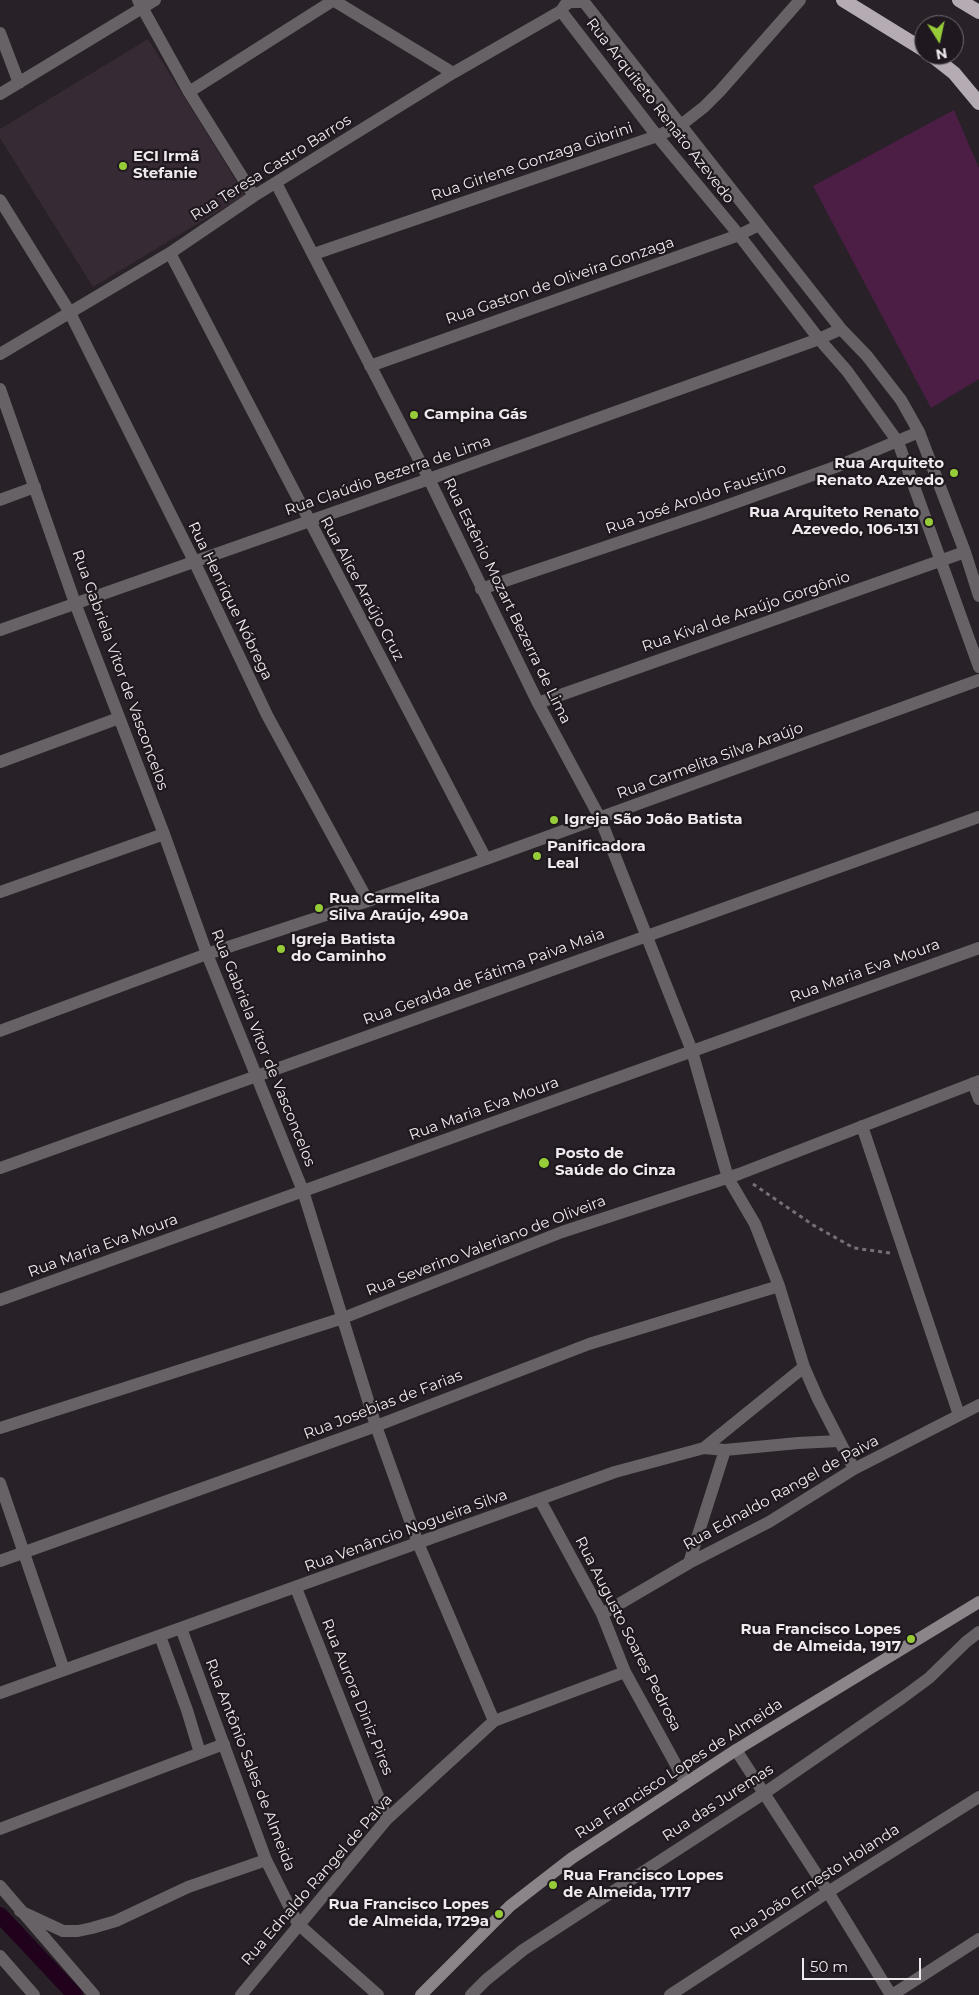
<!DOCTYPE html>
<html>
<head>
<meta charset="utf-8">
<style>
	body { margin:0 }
	#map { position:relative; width:979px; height:1995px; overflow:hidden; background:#282127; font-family:Montserrat,sans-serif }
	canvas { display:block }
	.north { position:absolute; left:914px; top:15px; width:50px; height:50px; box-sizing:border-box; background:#1f181e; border:1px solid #726c71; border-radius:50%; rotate:170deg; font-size:14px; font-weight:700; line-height:20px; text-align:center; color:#efeaee }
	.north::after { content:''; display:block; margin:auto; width:18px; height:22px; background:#97cc39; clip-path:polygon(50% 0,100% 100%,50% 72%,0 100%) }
	.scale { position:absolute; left:802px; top:1958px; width:119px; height:22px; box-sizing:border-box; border:2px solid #efeaee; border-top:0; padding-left:6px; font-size:15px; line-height:18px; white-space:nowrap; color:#efeaee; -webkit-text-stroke:4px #1f181e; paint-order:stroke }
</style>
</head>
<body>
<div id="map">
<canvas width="979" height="1995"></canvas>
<div class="north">N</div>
<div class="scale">50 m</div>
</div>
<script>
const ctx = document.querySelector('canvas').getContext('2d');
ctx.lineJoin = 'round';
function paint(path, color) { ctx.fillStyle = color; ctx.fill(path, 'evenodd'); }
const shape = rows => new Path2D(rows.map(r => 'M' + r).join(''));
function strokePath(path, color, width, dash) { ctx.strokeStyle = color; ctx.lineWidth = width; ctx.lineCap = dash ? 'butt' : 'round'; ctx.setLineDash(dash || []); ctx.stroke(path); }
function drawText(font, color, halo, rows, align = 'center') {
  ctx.font = font + ' Montserrat,sans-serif'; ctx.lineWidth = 4.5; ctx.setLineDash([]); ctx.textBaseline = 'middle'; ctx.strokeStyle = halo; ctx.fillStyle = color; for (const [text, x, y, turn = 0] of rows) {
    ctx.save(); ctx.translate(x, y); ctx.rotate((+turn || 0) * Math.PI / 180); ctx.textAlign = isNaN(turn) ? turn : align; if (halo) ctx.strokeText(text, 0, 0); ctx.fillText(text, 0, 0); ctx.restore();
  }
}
const built = shape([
	[148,39,245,195,93,287,0,138,0,129]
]);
const green = shape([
	[954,110,979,168,979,379,931,408,813,186]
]);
const canal = shape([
	[0,1915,75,1995]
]);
const path = shape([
	[753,1184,813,1225,854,1248,890,1253]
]);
const minor = shape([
	[138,0,189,92,254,196],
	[333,0,453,73],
	[0,33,19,83],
	[189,92,334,0],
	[0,94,155,0],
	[276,183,429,479,538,703,600,818,692,1051,728,1178,755,1224,779,1286,804,1367,818,1399,854,1469],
	[0,200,69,311,194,561,267,715,368,901],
	[170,253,486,859],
	[314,254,657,136,681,125,704,107,720,91,800,0],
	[0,354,170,253,254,196,453,73,561,11],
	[370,366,739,235,759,225],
	[0,389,75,603,164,834,207,954,303,1191,376,1426,418,1543,494,1721],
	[0,500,35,487],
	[481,589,706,513,838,466,919,432],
	[979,596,965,552,919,432,901,400,867,356,841,329,584,2,570,2,565,5,561,11,657,136,739,235,819,339,847,371,898,442,979,667],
	[0,630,429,479,819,339,841,329],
	[538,703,965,552],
	[0,762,119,718],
	[0,892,164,834],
	[0,1031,207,954,368,901,486,859,979,680],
	[973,1083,979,1099],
	[862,1126,959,1415],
	[0,1168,979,817],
	[0,1300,979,948],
	[0,1428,343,1318,562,1232,739,1174,979,1081],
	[704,1448,725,1450,798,1443,839,1441],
	[0,1483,64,1670],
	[540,1500,602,1614,625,1672,686,1783],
	[0,1561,376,1426,589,1344,779,1286],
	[689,1563,725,1450],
	[296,1588,387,1819],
	[602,1614,689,1563,769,1522,854,1469,979,1405],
	[181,1628,266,1860,298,1924,378,1995],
	[160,1636,187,1710,200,1753],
	[0,1693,615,1472,704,1448,804,1367],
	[736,1750,828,1892,891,1995],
	[0,1829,224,1744],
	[0,1886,94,1995],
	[20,1911,63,1931,78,1931,92,1928,116,1921,188,1887,266,1860],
	[0,1956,34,1995],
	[241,1995,387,1819,494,1721,625,1672],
	[471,1995,486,1980,523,1950,763,1794,902,1698,929,1678,966,1642,979,1632],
	[670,1995,828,1892,979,1797],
	[892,1995,979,1939]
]);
const secondary = shape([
	[421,1995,510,1906,572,1858,736,1750,979,1602]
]);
const trunk = shape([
	[843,0,924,50],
	[959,0,979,12],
	[931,55,954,73,979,103]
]);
const markers = [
	[123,166,5,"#97cc39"],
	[414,415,5,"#97cc39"],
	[954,473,5,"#97cc39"],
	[929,522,5,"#97cc39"],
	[554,820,5,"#97cc39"],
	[537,856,5,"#97cc39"],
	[319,908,5,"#97cc39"],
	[281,949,5,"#97cc39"],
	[544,1163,6,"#97cc39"],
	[911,1639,5,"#97cc39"],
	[553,1885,5,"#97cc39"],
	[499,1914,5,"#97cc39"]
];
const streetNames = [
	["Rua Arquiteto Renato Azevedo",660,111,52],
	["Rua Girlene Gonzaga Gibrini",532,162,-19],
	["Rua Teresa Castro Barros",271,168,-32],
	["Rua Gaston de Oliveira Gonzaga",560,281,-19],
	["Rua Claúdio Bezerra de Lima",388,476,-19],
	["Rua José Aroldo Faustino",696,499,-19],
	["Rua Alice Araújo Cruz",362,589,62],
	["Rua Henrique Nóbrega",230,601,64],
	["Rua Estênio Mozart Bezerra de Lima",507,601,64],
	["Rua Kival de Araújo Gorgônio",746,612,-19],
	["Rua Gabriela Vitor de Vasconcelos",120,670,70],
	["Rua Carmelita Silva Araújo",710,761,-20],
	["Rua Maria Eva Moura",865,971,-20],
	["Rua Geralda de Fátima Paiva Maia",484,977,-20],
	["Rua Gabriela Vitor de Vasconcelos",263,1048,68],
	["Rua Maria Eva Moura",484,1109,-20],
	["Rua Maria Eva Moura",103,1246,-20],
	["Rua Severino Valeriano de Oliveira",486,1246,-21],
	["Rua Josebias de Farias",383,1405,-21],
	["Rua Ednaldo Rangel de Paiva",781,1493,-29],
	["Rua Venâncio Nogueira Silva",406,1531,-20],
	["Rua Augusto Soares Pedrosa",628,1634,63],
	["Rua Aurora Diniz Pires",357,1697,68],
	["Rua Antônio Sales de Almeida",250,1765,69],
	["Rua Francisco Lopes de Almeida",679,1769,-33],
	["Rua das Juremas",718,1803,-33],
	["Rua Ednaldo Rangel de Paiva",317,1880,-49],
	["Rua João Ernesto Holanda",815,1882,-33]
];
const poiNames = [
	["ECI Irmã",133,157],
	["Stefanie",133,174],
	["Campina Gás",424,415],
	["Rua Arquiteto",944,464,"right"],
	["Renato Azevedo",944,481,"right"],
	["Rua Arquiteto Renato",919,513,"right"],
	["Azevedo, 106-131",919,530,"right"],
	["Igreja São João Batista",564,820],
	["Panificadora",547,847],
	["Leal",547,864],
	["Rua Carmelita",329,899],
	["Silva Araújo, 490a",329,916],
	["Igreja Batista",291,940],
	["do Caminho",291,957],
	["Posto de",555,1154],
	["Saúde do Cinza",555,1171],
	["Rua Francisco Lopes",901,1630,"right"],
	["de Almeida, 1917",901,1647,"right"],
	["Rua Francisco Lopes",563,1876],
	["de Almeida, 1717",563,1893],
	["Rua Francisco Lopes",489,1905,"right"],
	["de Almeida, 1729a",489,1922,"right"]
];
paint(built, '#362a34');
paint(green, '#4c1e46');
strokePath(canal, '#21021d', 16);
strokePath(path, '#767075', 3, [4, 4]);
strokePath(minor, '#666265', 12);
strokePath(secondary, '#8b858a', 12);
strokePath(trunk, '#b5acb3', 14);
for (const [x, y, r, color] of markers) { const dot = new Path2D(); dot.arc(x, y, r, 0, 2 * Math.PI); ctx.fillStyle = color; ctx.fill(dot); strokePath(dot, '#1f181e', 2); }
drawText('15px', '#efeaee', '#1f181e', streetNames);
drawText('bold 15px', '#efeaee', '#1f181e', poiNames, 'left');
</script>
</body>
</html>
